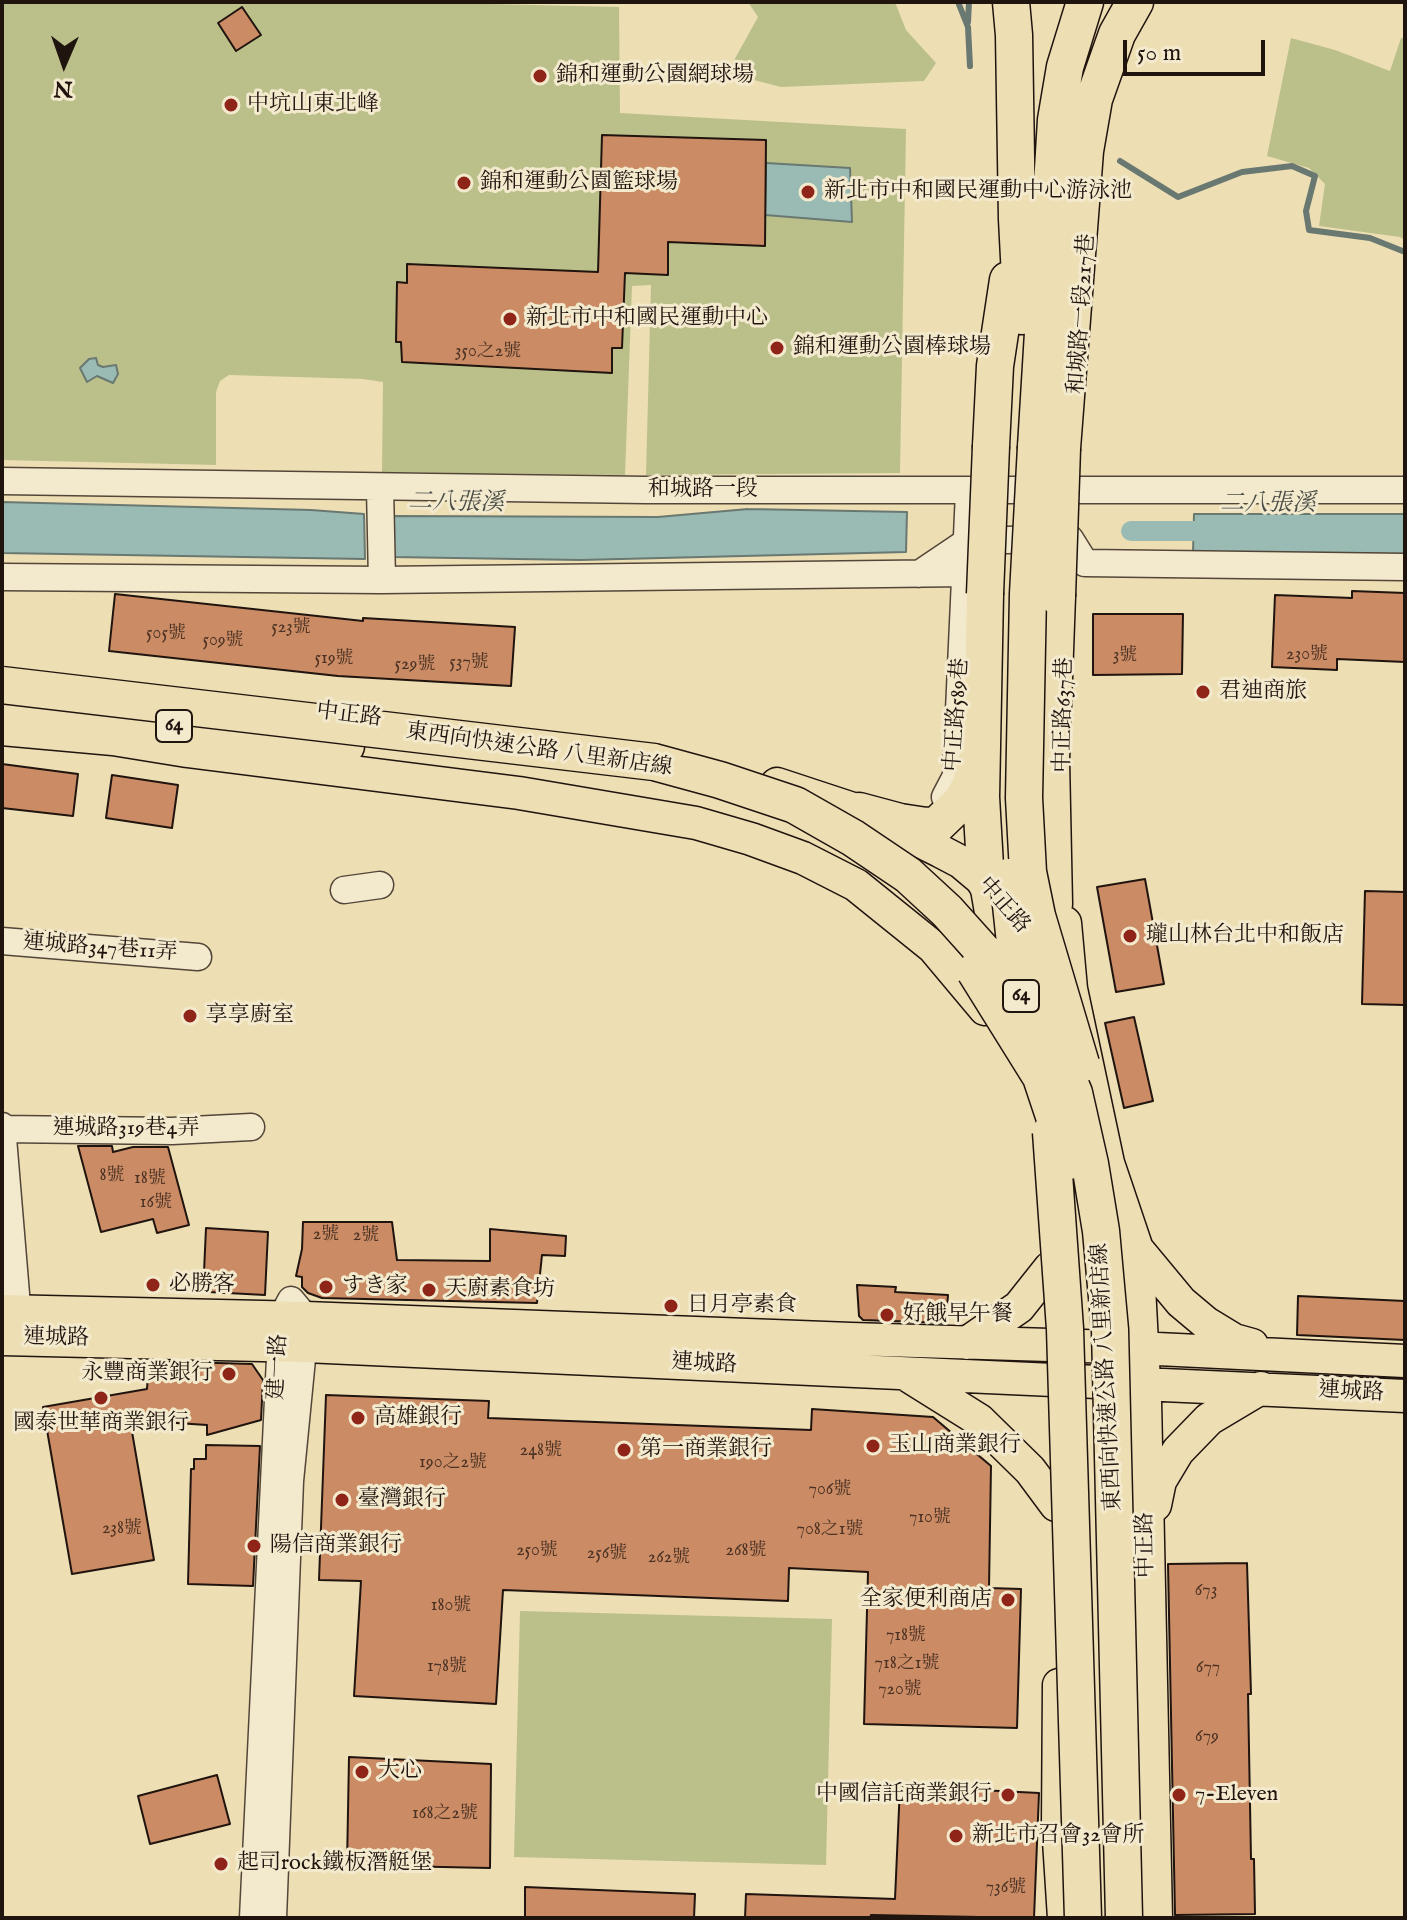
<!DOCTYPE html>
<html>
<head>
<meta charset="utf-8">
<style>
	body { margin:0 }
	#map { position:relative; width:1407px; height:1920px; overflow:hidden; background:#eddeb4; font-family:"IM FELL English",serif }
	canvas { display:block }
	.frame { position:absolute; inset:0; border:4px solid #20140f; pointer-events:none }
	.north { position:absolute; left:24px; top:24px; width:80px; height:80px; -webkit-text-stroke:6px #f3eace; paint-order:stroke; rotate:182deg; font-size:22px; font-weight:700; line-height:32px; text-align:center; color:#20140f }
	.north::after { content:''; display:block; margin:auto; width:28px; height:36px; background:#20140f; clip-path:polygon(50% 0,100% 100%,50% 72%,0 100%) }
	.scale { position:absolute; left:1123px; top:40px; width:142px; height:36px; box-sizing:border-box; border:4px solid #20140f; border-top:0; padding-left:10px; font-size:24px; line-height:28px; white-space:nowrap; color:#20140f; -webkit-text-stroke:6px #f3eace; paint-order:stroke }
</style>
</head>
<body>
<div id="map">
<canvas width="1407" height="1920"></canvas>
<div class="frame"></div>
<div class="north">N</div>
<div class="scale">50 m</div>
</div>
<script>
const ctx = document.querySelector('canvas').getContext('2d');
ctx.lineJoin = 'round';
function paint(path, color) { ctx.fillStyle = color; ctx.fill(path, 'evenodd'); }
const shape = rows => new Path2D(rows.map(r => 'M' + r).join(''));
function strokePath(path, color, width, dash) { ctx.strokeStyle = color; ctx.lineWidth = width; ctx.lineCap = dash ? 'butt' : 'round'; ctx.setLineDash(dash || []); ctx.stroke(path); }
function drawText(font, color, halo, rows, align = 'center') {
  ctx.font = font + ' "IM FELL English","Noto Serif TC","Noto Serif JP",serif'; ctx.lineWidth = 6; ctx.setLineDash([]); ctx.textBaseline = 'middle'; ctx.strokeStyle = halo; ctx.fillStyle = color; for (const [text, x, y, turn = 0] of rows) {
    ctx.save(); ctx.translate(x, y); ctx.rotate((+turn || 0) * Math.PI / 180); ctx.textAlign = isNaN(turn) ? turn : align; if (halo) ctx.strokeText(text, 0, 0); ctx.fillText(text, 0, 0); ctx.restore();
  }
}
const green = shape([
	[2,2,406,2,619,7,620,113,906,129,900,473,646,475,651,285,632,286,625,475,382,472,383,382,363,379,229,375,220,381,216,392,216,465,2,460],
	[748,2,895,2,906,30,936,63,924,81,781,87,727,73,758,17],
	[1291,38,1335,50,1390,71,1401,38,1405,38,1405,240,1400,237,1319,226,1325,184,1309,168,1267,156],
	[520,1611,832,1619,826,1865,514,1857]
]);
const water = shape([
	[766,163,850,168,852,222,765,215,766,163],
	[96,358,98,365,103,367,116,365,118,374,113,383,97,376,87,382,80,368,89,359,96,358],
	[2,502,311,510,364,514,365,559,2,553,2,502],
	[748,509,907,512,906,552,580,560,392,557,392,516,658,517,748,509],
	[1194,514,1405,514,1405,555,1193,552,1194,514]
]);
const stream = shape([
	[958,2,968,27,970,66],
	[968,22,969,2],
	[1120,161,1178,197,1242,172,1292,166,1315,176,1306,211,1309,230,1370,238,1405,252]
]);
const canal = shape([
	[1131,531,1221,531]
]);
const building = shape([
	[242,7,261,35,236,51,218,23,242,7],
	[602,135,766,140,765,246,668,242,668,275,625,273,622,348,612,348,612,373,402,362,401,342,396,342,397,282,407,283,407,264,598,272,602,135],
	[1352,591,1405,593,1405,662,1337,659,1337,670,1272,667,1275,595,1352,598,1352,591],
	[115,594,363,621,363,618,515,627,511,686,338,676,109,651,115,594],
	[1093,614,1183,614,1182,674,1093,675,1093,614],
	[2,764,78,774,73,816,2,808,2,764],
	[112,775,178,785,172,828,106,818,112,775],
	[1145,879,1164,984,1116,992,1097,887,1145,879],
	[1365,891,1405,892,1405,1005,1362,1004,1365,891],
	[1134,1017,1153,1101,1124,1108,1105,1023,1134,1017],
	[78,1146,112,1146,113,1152,133,1147,168,1147,189,1225,157,1233,153,1219,101,1232,78,1146],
	[303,1222,392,1222,397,1260,490,1261,490,1229,566,1236,565,1256,542,1255,537,1303,322,1298,308,1293,302,1287,302,1277,296,1276,302,1249,303,1222],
	[206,1228,268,1232,265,1295,209,1292,210,1273,204,1272,206,1228],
	[857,1285,896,1287,895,1292,948,1295,946,1323,863,1320,859,1316,857,1285],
	[1298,1296,1405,1301,1405,1340,1297,1335,1298,1296],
	[149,1361,252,1364,263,1380,261,1420,207,1435,207,1425,130,1420,154,1560,72,1574,43,1407,147,1389,149,1361],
	[326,1395,489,1401,488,1418,811,1430,812,1409,933,1417,991,1466,989,1588,1021,1589,1017,1728,864,1724,868,1572,789,1568,788,1601,503,1590,496,1704,354,1696,361,1581,319,1580,326,1395],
	[206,1445,260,1446,253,1586,188,1584,191,1469,194,1469,194,1459,206,1459,206,1445],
	[1247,1563,1251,1694,1248,1694,1251,1859,1254,1859,1255,1914,1175,1915,1168,1564,1247,1563],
	[349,1757,491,1764,490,1868,347,1865,349,1757],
	[217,1775,230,1824,150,1844,138,1796,217,1775],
	[900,1786,1039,1793,1034,1918,871,1915,870,1918,745,1918,746,1894,895,1899,900,1786],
	[525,1887,695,1894,694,1918,525,1918,525,1887]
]);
const minor = shape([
	[2,481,646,490,1405,490],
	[380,488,382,580],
	[1070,539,1085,563,1405,567],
	[919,574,968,541,1046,539],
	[2,577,382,580,966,573],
	[945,797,956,776,969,492],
	[344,890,380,885],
	[2,941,198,957],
	[2,1126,19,1330],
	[2,1129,172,1131,251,1127],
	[253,1918,282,1317,291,1300,306,1318,290,1481,273,1918]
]);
const major = shape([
	[2,729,113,739,187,751,519,793,696,823,751,839,803,858,856,885,933,947,985,1009],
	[777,784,859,811,940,851,961,862,986,883,997,896],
	[986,883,1003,982],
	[1065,923,1071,989,1108,1163,1137,1249,1145,1400,1156,1918],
	[1137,1249,1181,1302,1206,1323,1234,1340,1252,1345],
	[2,1311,306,1318,851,1339,1116,1347,1405,1361],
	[2,1339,305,1346,1405,1396],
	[967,1343,1019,1307,1050,1268],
	[907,1375,979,1420,1030,1470,1056,1505],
	[1155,1505,1160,1481,1178,1451,1209,1419,1261,1388],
	[1059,1685,1058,1825,1064,1918]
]);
const highway = shape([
	[1011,2,1014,35,1017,219,1022,316],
	[991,446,995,366,1008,280],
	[1036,447,1056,120,1065,67,1085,2],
	[1062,448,1085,151,1094,99,1117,34,1135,2],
	[985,594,981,797,986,883],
	[2,706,346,746],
	[859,811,900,822,926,826,937,825,962,801,971,784,975,764],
	[1031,938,1048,921,1054,904,1051,760,1057,596]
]);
const highwayBridge = shape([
	[1036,447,1028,594,1024,798,1028,872,1037,916,1081,1064],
	[985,594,991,446],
	[1057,596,1062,448],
	[2,685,654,762,720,780,795,805,853,838,908,875,947,911,1008,979,1050,1037,1074,1093,1090,1164,1101,1231,1110,1330,1124,1918],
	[1008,877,1019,980,1025,997],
	[975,971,1041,1077,1069,1161],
	[1051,1132,1065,1329,1083,1918]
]);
const markers = [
	[540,76,8,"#8f2418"],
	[231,105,8,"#8f2418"],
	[464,183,8,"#8f2418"],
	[808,192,8,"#8f2418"],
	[510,319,8,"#8f2418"],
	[777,348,8,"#8f2418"],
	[1203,692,8,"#8f2418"],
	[1130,936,8,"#8f2418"],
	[190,1016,8,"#8f2418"],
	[153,1285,8,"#8f2418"],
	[326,1287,8,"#8f2418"],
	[429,1290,8,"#8f2418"],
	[671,1306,8,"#8f2418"],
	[887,1315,8,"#8f2418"],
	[229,1374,8,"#8f2418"],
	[101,1398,8,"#8f2418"],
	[358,1418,8,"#8f2418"],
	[873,1446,8,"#8f2418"],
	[624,1450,8,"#8f2418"],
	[342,1500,8,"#8f2418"],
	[254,1546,8,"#8f2418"],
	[1008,1600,8,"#8f2418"],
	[362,1772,8,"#8f2418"],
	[1008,1795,8,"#8f2418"],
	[1179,1795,8,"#8f2418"],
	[956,1836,8,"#8f2418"],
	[221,1864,8,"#8f2418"]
];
const numberNames = [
	["350之2號",488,352],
	["523號",291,628],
	["505號",166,634],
	["509號",223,641],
	["230號",1307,655],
	["3號",1125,656],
	["519號",334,659],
	["537號",469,663],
	["529號",415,665],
	["8號",112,1176],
	["18號",150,1179],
	["16號",156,1203],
	["2號",326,1235],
	["2號",366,1236],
	["248號",541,1451],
	["190之2號",453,1463],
	["706號",830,1490],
	["710號",930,1518],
	["238號",122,1529],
	["708之1號",830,1530],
	["250號",537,1551],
	["268號",746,1551],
	["256號",607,1554],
	["262號",669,1558],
	["673",1206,1591],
	["180號",451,1606],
	["718號",906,1636],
	["718之1號",907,1664],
	["178號",447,1667],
	["677",1208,1668],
	["720號",900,1690],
	["679",1207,1737],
	["168之2號",445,1814],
	["736號",1006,1888]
];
const shields = [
	[174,726,36],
	[1021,996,36]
];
const shieldNames = [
	["64",174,726],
	["64",1021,996]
];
const poiNames = [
	["錦和運動公園網球場",556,76],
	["中坑山東北峰",247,105],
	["錦和運動公園籃球場",480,183],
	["新北市中和國民運動中心游泳池",824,192],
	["新北市中和國民運動中心",526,319],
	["錦和運動公園棒球場",793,348],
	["君迪商旅",1219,692],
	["瓏山林台北中和飯店",1146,936],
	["享享廚室",206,1016],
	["必勝客",169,1285],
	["すき家",342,1287],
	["天廚素食坊",445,1290],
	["日月亭素食",687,1306],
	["好餓早午餐",903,1315],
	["永豐商業銀行",213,1374,"right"],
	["高雄銀行",374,1418],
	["國泰世華商業銀行",101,1424,"center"],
	["玉山商業銀行",889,1446],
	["第一商業銀行",640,1450],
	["臺灣銀行",358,1500],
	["陽信商業銀行",270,1546],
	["全家便利商店",992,1600,"right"],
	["大心",378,1772],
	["中國信託商業銀行",992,1795,"right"],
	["7-Eleven",1195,1795],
	["新北市召會32會所",972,1836],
	["起司rock鐵板潛艇堡",237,1864]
];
const streetNames = [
	["和城路一段217巷",1083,314,-86],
	["和城路一段",703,490],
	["中正路589巷",958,715,-86],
	["中正路637巷",1065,715,-89],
	["中正路",349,716,7],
	["東西向快速公路 八里新店線",539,751,8],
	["中正路",1003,906,49],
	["連城路347巷11弄",100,949,4],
	["連城路319巷4弄",126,1129],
	["連城路",56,1339,1],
	["連城路",704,1365,3],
	["建一路",279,1367,-87],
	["東西向快速公路 八里新店線",1108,1377,-93],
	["連城路",1351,1393,3],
	["中正路",1147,1545,-91]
];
const waterNames = [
	["二八張溪",456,504,1],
	["二八張溪",1268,505]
];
paint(green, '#bbc08b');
paint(water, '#9abbb3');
strokePath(water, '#697871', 2);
strokePath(stream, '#697871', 6);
strokePath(canal, '#9abbb3', 20);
paint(building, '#cb8b64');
strokePath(building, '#20140f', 2);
strokePath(minor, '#534638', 29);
strokePath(major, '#20140f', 35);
strokePath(highway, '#20140f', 39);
strokePath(minor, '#f3eace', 26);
strokePath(major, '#eddeb4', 32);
strokePath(highway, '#eddeb4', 36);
strokePath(highwayBridge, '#20140f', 39, []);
strokePath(highwayBridge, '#eddeb4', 36);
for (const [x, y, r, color] of markers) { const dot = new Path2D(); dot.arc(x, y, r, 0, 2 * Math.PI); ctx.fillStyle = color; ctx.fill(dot); strokePath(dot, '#f3eace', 3); }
drawText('18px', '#4b3224', null, numberNames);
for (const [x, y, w] of shields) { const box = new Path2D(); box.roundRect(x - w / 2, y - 16, w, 32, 6); ctx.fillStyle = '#f3eace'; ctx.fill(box); strokePath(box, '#20140f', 2); }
drawText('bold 20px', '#20140f', null, shieldNames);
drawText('22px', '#20140f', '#f3eace', poiNames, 'left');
drawText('22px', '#20140f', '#f3eace', streetNames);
drawText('italic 24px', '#4b4e48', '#f3eace', waterNames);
</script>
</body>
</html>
